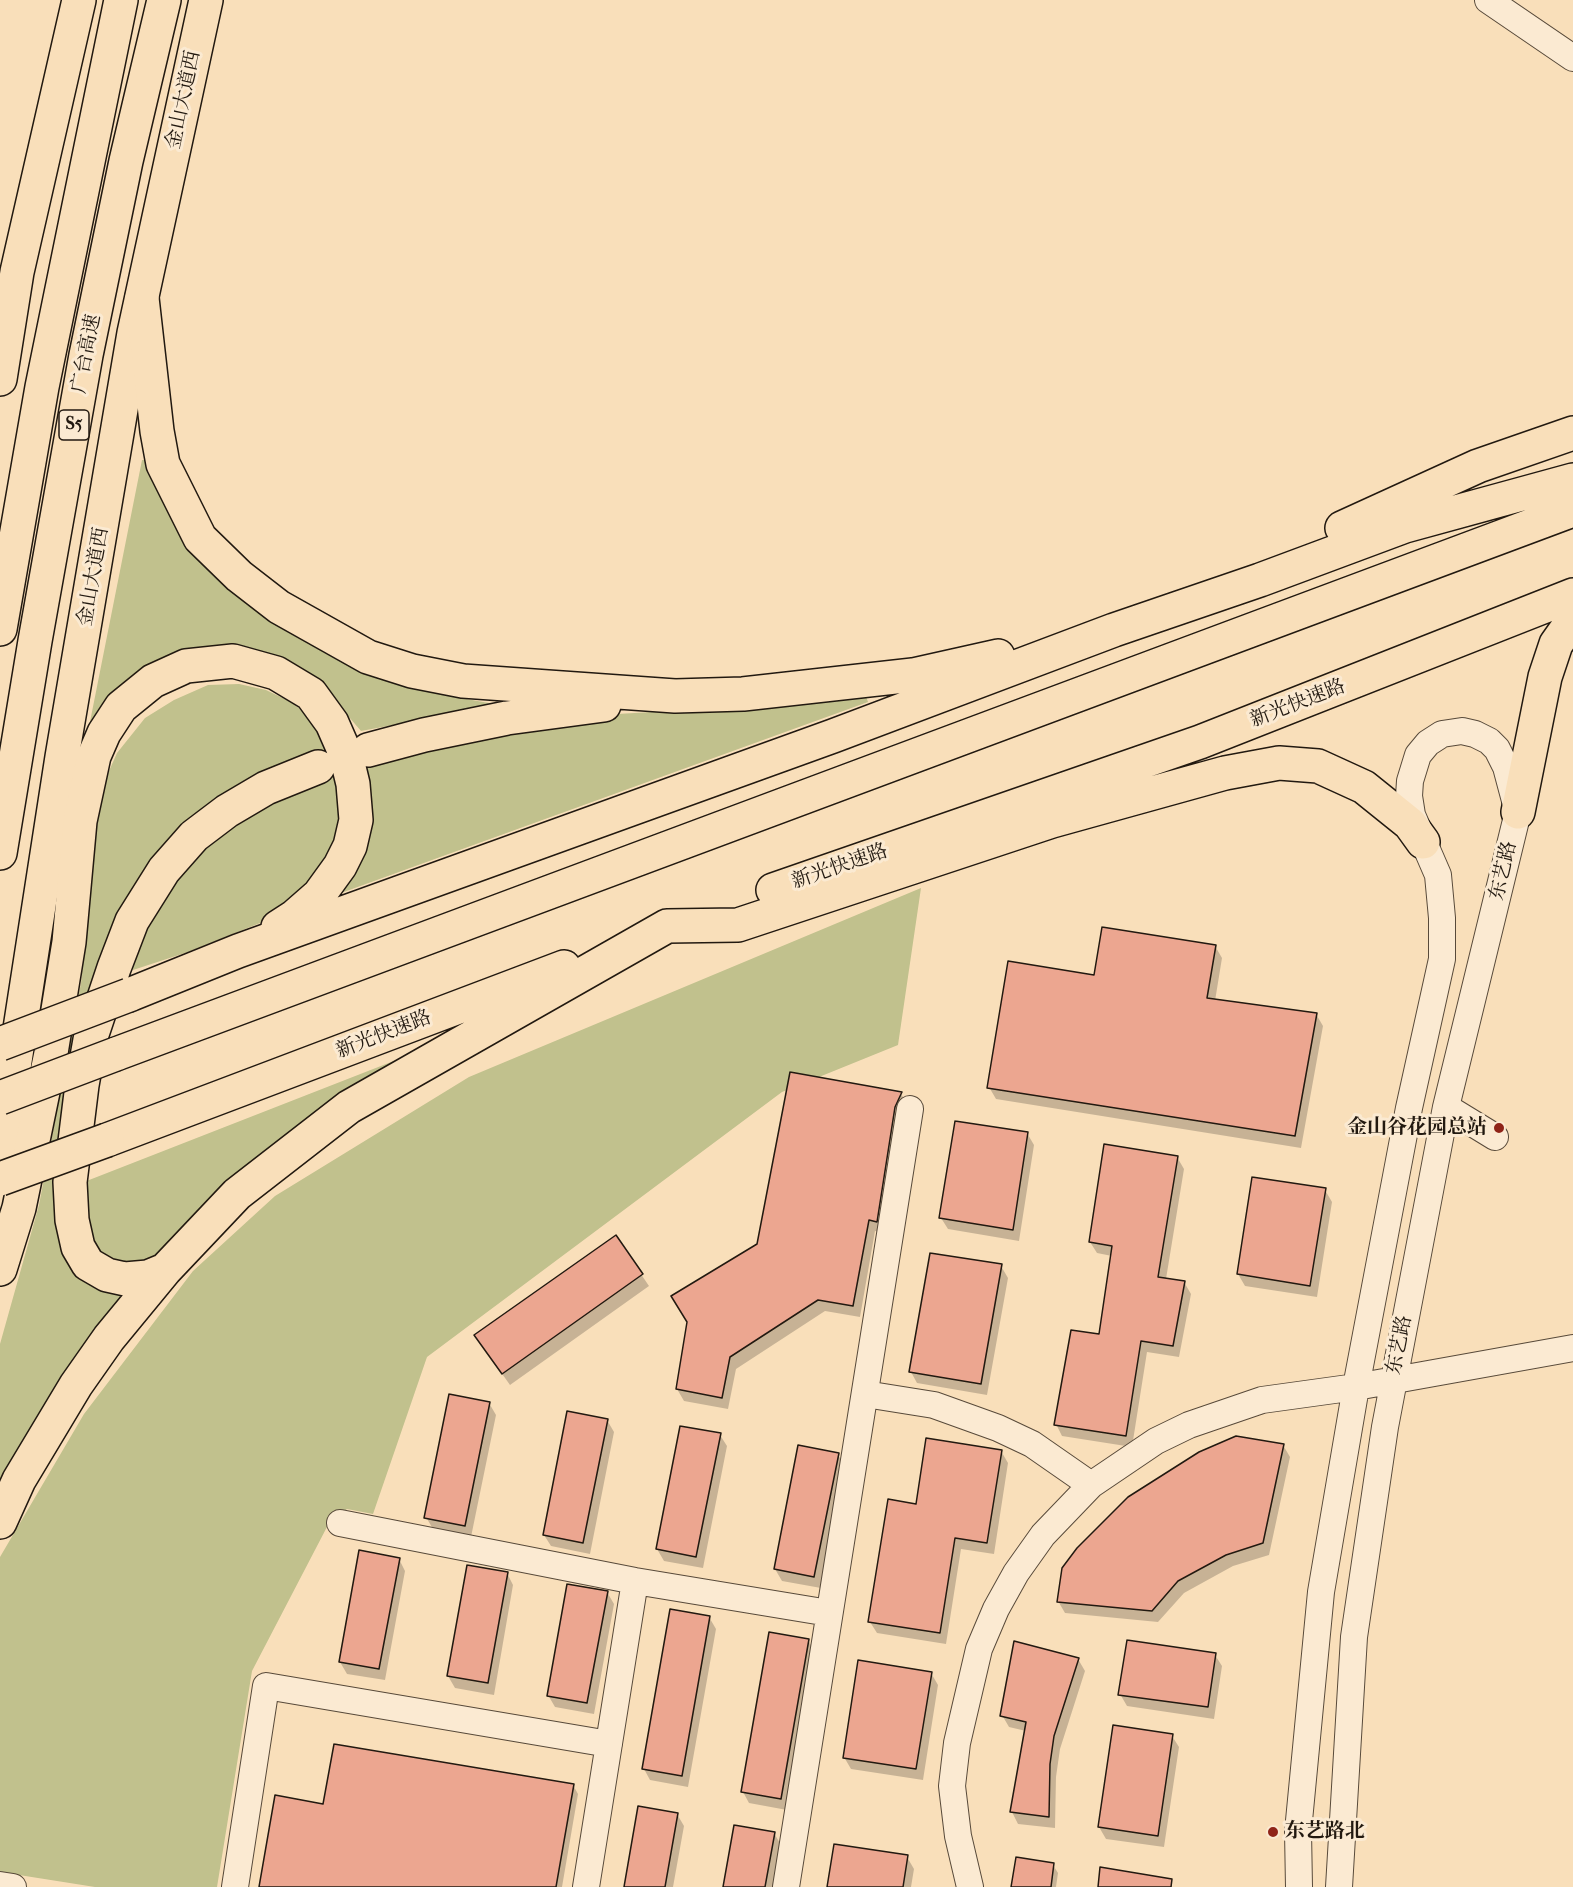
<!DOCTYPE html>
<html>
<head>
<meta charset="utf-8">
<style>
	body { margin:0 }
	canvas { display:block; background:#f9dfba }
</style>
</head>
<body>
<canvas width="1573" height="1887"></canvas>
<script>
const ctx = document.querySelector('canvas').getContext('2d');
ctx.lineJoin = 'round';
function paint(path, color) { ctx.fillStyle = color; ctx.fill(path, 'evenodd'); }
const shape = rows => new Path2D(rows.map(r => 'M' + r).join(''));
function strokePath(path, color, width, dash) { ctx.strokeStyle = color; ctx.lineWidth = width; ctx.lineCap = dash ? 'butt' : 'round'; ctx.setLineDash(dash || []); ctx.stroke(path); }
function drawText(font, color, halo, rows, align = 'center') {
  ctx.font = font + ' "IM FELL French Canon","Noto Serif SC",serif'; ctx.lineWidth = 6; ctx.setLineDash([]); ctx.textBaseline = 'middle'; ctx.strokeStyle = halo; ctx.fillStyle = color; for (const [text, x, y, turn = 0] of rows) {
    ctx.save(); ctx.translate(x, y); ctx.rotate((+turn || 0) * Math.PI / 180); ctx.textAlign = isNaN(turn) ? turn : align; if (halo) ctx.strokeText(text, 0, 0); ctx.fillText(text, 0, 0); ctx.restore();
  }
}
const green = shape([
	[142,460,150,460,273,622,323,651,371,674,444,695,500,705,361,731,343,710,325,694,269,664,168,679,84,752],
	[239,684,266,690,291,702,319,724,334,751,269,776,153,862,56,1216,60,1247,81,1278,133,1295,0,1503,0,1344,39,1205,81,983,96,830,105,780,117,753,145,718,174,700,208,685],
	[865,693,868,702,330,897,363,763,617,714,705,709],
	[342,773,345,812,336,848,316,881,280,915,188,952,133,970,131,953,161,890,213,835,292,788],
	[921,888,898,1045,782,1092,427,1357,373,1514,347,1509,328,1525,252,1671,217,1887,95,1887,0,1872,0,1557,84,1414,193,1271,275,1196,469,1077],
	[409,1055,162,1259,120,1268,102,1257,87,1235,84,1182]
]);
const shadow = shape([
	[1215,946,1222,958,1215,1001,1316,1014,1323,1026,1301,1148,996,1099,989,1087,1095,976],
	[901,1094,908,1105,883,1233,875,1231,860,1317,825,1311,736,1369,728,1409,684,1401,677,1389,759,1245],
	[1027,1133,1034,1145,1019,1241,948,1229,941,1218],
	[1177,1157,1184,1169,1166,1279,1184,1282,1191,1294,1179,1357,1147,1352,1132,1447,1062,1436,1056,1424,1100,1336,1112,1256,1097,1253,1090,1242],
	[1254,1179,1325,1190,1332,1202,1317,1297,1245,1286,1238,1274],
	[616,1237,649,1286,510,1385,483,1347],
	[1001,1266,1008,1278,987,1395,917,1383,911,1372],
	[489,1403,496,1415,471,1537,433,1529,426,1517],
	[607,1420,614,1432,590,1554,551,1546,544,1535],
	[720,1435,727,1446,703,1568,664,1561,657,1549],
	[1283,1445,1290,1457,1269,1555,1233,1566,1184,1593,1158,1622,1065,1613,1058,1601],
	[1001,1451,1008,1463,994,1554,961,1549,946,1644,877,1633,870,1622,917,1505],
	[838,1455,845,1466,821,1588,782,1581,775,1569],
	[399,1559,405,1571,385,1680,347,1674,340,1662],
	[507,1573,513,1585,494,1695,455,1688,448,1676],
	[607,1592,614,1604,594,1714,555,1707,548,1695],
	[709,1617,716,1629,688,1787,650,1780,644,1769],
	[808,1640,815,1652,787,1810,749,1803,743,1792],
	[1215,1655,1222,1666,1214,1719,1127,1706,1120,1694],
	[1078,1659,1085,1671,1060,1749,1056,1777,1055,1828,1018,1824,1012,1812,1026,1731,1009,1727,1002,1715],
	[931,1673,938,1685,923,1780,851,1769,844,1757],
	[1172,1736,1179,1747,1164,1847,1106,1839,1099,1827],
	[573,1785,578,1794,562,1887,260,1887,325,1805],
	[677,1814,684,1826,673,1887,625,1887],
	[774,1833,781,1845,773,1887,725,1887],
	[907,1857,914,1869,911,1887,829,1887],
	[1053,1865,1058,1873,1056,1887,1012,1887]
]);
const building = shape([
	[1102,927,1216,945,1207,998,1317,1013,1295,1136,987,1088,1008,961,1094,975,1102,927],
	[790,1072,902,1092,895,1107,877,1222,869,1220,853,1306,818,1300,730,1357,722,1398,676,1389,687,1322,671,1296,757,1244,790,1072],
	[955,1121,1028,1132,1013,1230,939,1218,955,1121],
	[1104,1144,1178,1156,1158,1277,1185,1281,1173,1346,1141,1341,1126,1436,1054,1425,1071,1330,1099,1334,1112,1246,1089,1242,1104,1144],
	[1252,1177,1326,1188,1310,1286,1237,1274,1252,1177],
	[616,1235,643,1274,502,1374,474,1335,616,1235],
	[930,1253,1002,1264,981,1384,909,1372,930,1253],
	[449,1394,490,1402,465,1526,424,1518,449,1394],
	[567,1411,608,1419,583,1543,543,1535,567,1411],
	[680,1426,721,1433,696,1557,656,1549,680,1426],
	[1236,1436,1284,1444,1263,1543,1226,1555,1178,1581,1152,1611,1057,1602,1062,1568,1077,1548,1128,1497,1199,1452,1236,1436],
	[926,1438,1002,1450,987,1543,955,1538,940,1633,868,1622,888,1499,916,1504,926,1438],
	[798,1445,839,1453,814,1577,774,1569,798,1445],
	[359,1550,400,1558,379,1669,339,1662,359,1550],
	[467,1565,508,1572,488,1683,447,1676,467,1565],
	[567,1584,608,1591,587,1703,547,1696,567,1584],
	[670,1609,710,1616,682,1776,642,1769,670,1609],
	[769,1632,809,1639,781,1799,741,1792,769,1632],
	[1127,1640,1216,1653,1208,1707,1118,1695,1127,1640],
	[1014,1641,1079,1658,1054,1736,1050,1764,1049,1817,1010,1812,1026,1722,1000,1716,1014,1641],
	[858,1660,932,1672,916,1769,843,1758,858,1660],
	[1113,1725,1173,1734,1158,1836,1098,1827,1113,1725],
	[334,1744,574,1784,556,1887,259,1887,275,1795,323,1804,334,1744],
	[638,1806,678,1813,665,1887,624,1887,638,1806],
	[734,1825,775,1832,765,1887,723,1887,734,1825],
	[834,1844,908,1855,903,1887,827,1887,834,1844],
	[1016,1857,1054,1863,1051,1887,1011,1887,1016,1857],
	[1100,1867,1172,1879,1171,1887,1098,1887,1100,1867]
]);
const minor = shape([
	[1488,0,1573,58],
	[1446,1107,1495,1137],
	[865,1394,934,1405,998,1428,1032,1444,1091,1485],
	[340,1523,635,1581,829,1613],
	[0,1885,13,1887],
	[235,1887,266,1686,609,1744],
	[586,1887,635,1581],
	[786,1887,910,1109],
	[970,1887,958,1836,952,1786,957,1743,979,1649,996,1609,1016,1573,1043,1535,1091,1485,1156,1441,1189,1425,1262,1400,1356,1387,1573,1348],
	[1299,1887,1298,1831,1321,1592,1356,1387,1409,1108,1442,959,1442,918,1438,875,1412,815,1409,796,1410,781,1418,755,1428,743,1442,734,1462,731,1475,734,1489,741,1497,749,1506,767,1518,812,1446,1107,1385,1427,1354,1637,1339,1887]
]);
const major = shape([
	[0,379,17,272,79,0],
	[0,1158,62,757,134,333,206,0]
]);
const highway = shape([
	[142,298,157,431,163,464,200,538,239,576,279,607,368,657,412,671,463,681,675,696,743,694,913,675,998,656],
	[1342,528,1478,466,1573,433],
	[0,629,42,387,121,0],
	[368,750,424,735,507,718,604,705],
	[1518,812,1545,677,1556,644,1573,620],
	[0,853,35,641,86,355,126,161,164,0],
	[773,890,1200,742,1573,595],
	[129,995,238,951,833,736,1114,630,1260,580,1405,526,1573,480],
	[116,1054,1573,510],
	[107,1140,564,967],
	[0,1269,19,1208,51,1053,69,942,80,821,94,756,104,733,121,707,153,681,186,666,233,661,276,673,311,694,332,723,346,755,353,784,356,820,350,846,340,866,319,895,295,916,278,927],
	[165,1270,148,1277,125,1279,107,1275,88,1264,78,1247,72,1220,70,1182,82,1085,90,1040,114,968,132,921,164,870,194,836,227,811,266,788,318,767],
	[0,1522,19,1480,76,1385,109,1338,165,1270,237,1194,349,1107,667,926,738,925,1052,821,1225,773,1279,763,1318,766,1364,787,1410,824,1423,842]
]);
const highwayBridge = shape([
	[0,1044,129,995],
	[0,1098,116,1054],
	[0,1179,107,1140]
]);
const markers = [
	[1499,1128,6,"#8f2418"],
	[1273,1832,6,"#8f2418"]
];
const shields = [
	[74,425,30]
];
const shieldNames = [
	["S5",74,425]
];
const streetNames = [
	["金山大道西",184,100,-78],
	["广台高速",87,354,-79],
	["金山大道西",94,577,-80],
	["新光快速路",1298,704,-21],
	["新光快速路",840,867,-19],
	["东艺路",1504,871,-77],
	["新光快速路",384,1035,-21],
	["东艺路",1400,1345,-79]
];
const poiNames = [
	["金山谷花园总站",1487,1128],
	["东艺路北",1285,1832,"left"]
];
paint(green, '#c1c18d');
paint(shadow, '#0003');
paint(building, '#eca690');
strokePath(building, '#221910', 1.5);
strokePath(minor, '#584a3a', 28);
strokePath(major, '#221910', 36);
strokePath(highway, '#221910', 36);
strokePath(minor, '#fbead2', 26);
strokePath(major, '#f9dfba', 33);
strokePath(highway, '#f9dfba', 33);
strokePath(highwayBridge, '#221910', 36, []);
strokePath(highwayBridge, '#f9dfba', 33);
for (const [x, y, r, color] of markers) { const dot = new Path2D(); dot.arc(x, y, r, 0, 2 * Math.PI); ctx.fillStyle = color; ctx.fill(dot); strokePath(dot, '#fbead2', 2); }
for (const [x, y, w] of shields) { const box = new Path2D(); box.roundRect(x - w / 2, y - 15, w, 30, 4.5); ctx.fillStyle = '#fbead2'; ctx.fill(box); strokePath(box, '#221910', 1.5); }
drawText('bold 18px', '#221910', null, shieldNames);
drawText('20px', '#221910', '#fbead2', streetNames);
drawText('bold 20px', '#221910', '#fbead2', poiNames, 'right');
</script>
</body>
</html>
